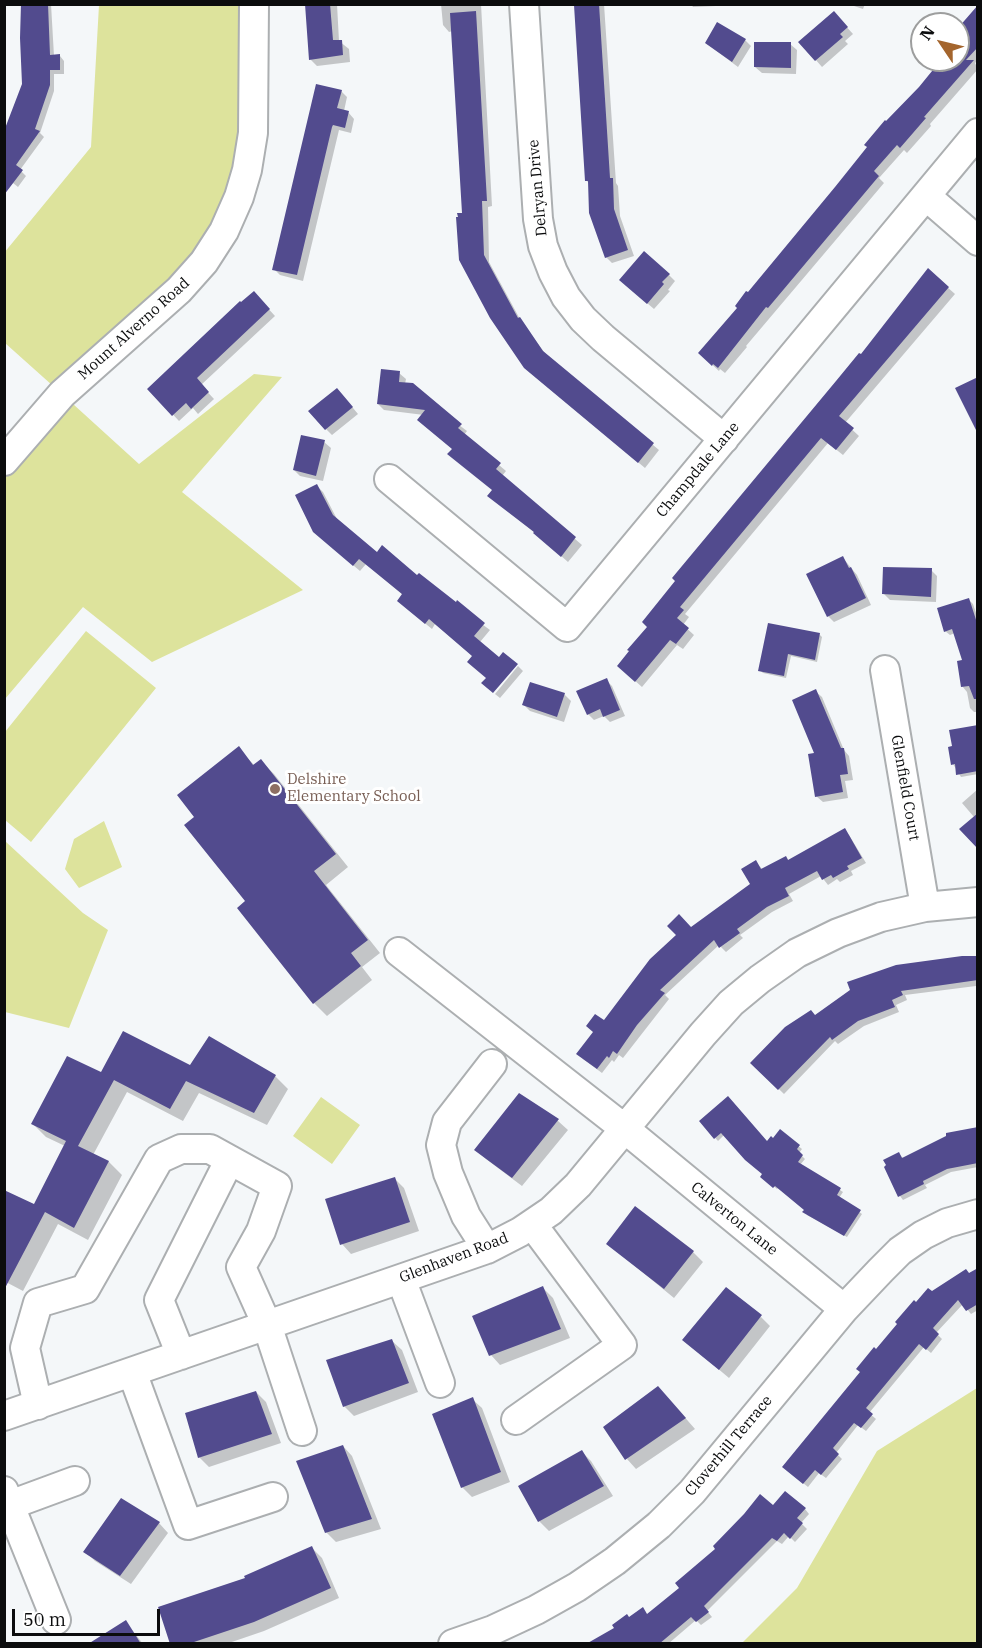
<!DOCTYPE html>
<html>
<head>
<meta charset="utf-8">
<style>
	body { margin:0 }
	#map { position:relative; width:982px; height:1648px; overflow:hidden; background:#f4f7f9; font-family:"IBM Plex Serif",serif }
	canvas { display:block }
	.frame { position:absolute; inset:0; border:6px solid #0b0c0d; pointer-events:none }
	.north { position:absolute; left:910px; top:12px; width:60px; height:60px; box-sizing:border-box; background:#fff; border:2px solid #9d9e9e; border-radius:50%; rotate:305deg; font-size:16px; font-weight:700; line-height:24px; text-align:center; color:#0b0c0d }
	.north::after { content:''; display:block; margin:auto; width:21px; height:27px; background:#a4652d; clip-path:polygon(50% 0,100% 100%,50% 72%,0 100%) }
	.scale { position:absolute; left:12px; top:1609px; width:148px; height:27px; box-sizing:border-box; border:3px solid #0b0c0d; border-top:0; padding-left:8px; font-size:18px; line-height:21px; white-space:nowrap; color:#0b0c0d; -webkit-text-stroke:4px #fff; paint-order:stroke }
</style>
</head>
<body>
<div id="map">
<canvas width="982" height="1648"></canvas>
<div class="frame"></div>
<div class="north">N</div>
<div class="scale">50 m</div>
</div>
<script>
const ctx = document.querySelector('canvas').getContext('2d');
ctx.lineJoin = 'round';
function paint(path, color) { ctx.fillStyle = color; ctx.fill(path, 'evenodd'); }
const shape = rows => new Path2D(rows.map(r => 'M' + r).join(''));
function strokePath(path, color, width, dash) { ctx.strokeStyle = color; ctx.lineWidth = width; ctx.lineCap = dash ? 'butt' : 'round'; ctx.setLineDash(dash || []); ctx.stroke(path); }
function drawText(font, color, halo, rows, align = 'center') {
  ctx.font = font + ' "IBM Plex Serif",serif'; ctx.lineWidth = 6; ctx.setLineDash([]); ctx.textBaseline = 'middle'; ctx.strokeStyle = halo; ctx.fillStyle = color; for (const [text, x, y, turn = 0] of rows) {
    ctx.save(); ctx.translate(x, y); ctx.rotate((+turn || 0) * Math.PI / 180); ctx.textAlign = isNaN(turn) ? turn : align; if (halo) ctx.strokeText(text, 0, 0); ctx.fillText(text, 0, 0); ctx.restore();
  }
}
const green = shape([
	[99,5,254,5,253,133,224,231,62,394,139,464,254,374,282,377,182,492,303,590,152,662,83,607,5,699,5,461,62,394,5,343,4,253,91,147],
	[86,631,156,688,31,842,5,820,5,732],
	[104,821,122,867,79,888,65,869,74,839],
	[5,841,83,913,108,930,69,1028,5,1012],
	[321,1097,360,1125,332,1164,293,1136],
	[977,1388,977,1643,742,1643,797,1588,877,1451]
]);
const shadow = shape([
	[22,4,51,4,54,56,60,56,64,61,64,74,54,74,54,91,40,133,44,137,20,170,26,176,18,187,13,183,24,84],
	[307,4,337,4,339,41,349,49,350,62,317,66,310,59],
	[441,4,481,4,492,206,488,207,489,262,521,321,547,356,659,450,645,468,532,374,464,214,453,31,449,32,443,25],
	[577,4,604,4,616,183,618,186,620,216,634,256,612,263,606,257,589,183,586,180],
	[691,4,716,4,716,6,693,7],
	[848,4,865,4,863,9],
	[978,7,978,60,975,63,978,69,930,124,931,126,907,153,904,150,879,178,884,183,746,346,747,347,725,373,720,369,719,371,706,359,748,294,943,60,958,60,958,30],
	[834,13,853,34,845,41,848,44,822,67,800,42],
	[745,40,751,46,738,67,706,43],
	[790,44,797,50,796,74,762,73,755,67],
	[341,91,347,97,344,111,348,112,354,119,351,133,339,130,303,281,280,275,274,269],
	[928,270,955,294,845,423,859,436,843,455,828,443,685,614,689,617,683,625,694,635,683,649,677,645,642,687,625,672,861,356],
	[669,275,675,281,668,290,670,291,654,309,627,286],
	[254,293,275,316,201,385,214,399,198,414,193,408,179,421,150,390],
	[399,373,406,379,405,384,467,431,464,435,506,471,502,476,582,545,568,562,535,533,489,496,493,490,424,415,384,410,378,404],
	[343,396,358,414,332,435,326,429],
	[324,442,331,448,323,481,300,476,294,470],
	[317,486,323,492,338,521,377,554,418,577,490,630,480,642,474,657,435,624,432,629,405,607,403,595,366,564,360,571,321,538],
	[843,558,857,575,871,605,834,622,828,616],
	[931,570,937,576,936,602,890,600,883,593],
	[968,599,973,604,978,619,978,712,974,712,970,708,967,692,962,686,964,662,955,633,950,635,945,631],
	[819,634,822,637,817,662,791,656,786,678,763,673,760,670],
	[518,666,523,671,500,698,495,694],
	[606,680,612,686,625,716,610,722,604,716,594,720,588,714],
	[815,691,822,697,844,750,849,756,853,780,845,781,848,798,823,802,816,796],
	[564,694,571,701,564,722,530,711,524,705],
	[978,727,978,774,961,777,953,764],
	[238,748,255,766,261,761,274,774,348,867,326,885,380,953,362,967,372,980,327,1016,314,1003,247,902,196,818],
	[978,789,978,847,974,817,962,803],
	[844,830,849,835,866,863,851,871,853,875,840,882,837,879,828,885,821,876,789,894,793,901,772,912,740,935,743,938,726,952,719,945,665,995,669,999,623,1058,619,1055,614,1062,612,1060,602,1073,583,1059,604,1022,691,928,752,885,756,862,763,870,786,857,789,861],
	[978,958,978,992,976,986,905,995,907,1000,896,1005,899,1012,864,1026,838,1044,835,1041,784,1094,752,1063,816,1016],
	[191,1067,275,1076,288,1089,267,1125,199,1093,183,1121,127,1092,93,1155,109,1162,122,1175,88,1240,58,1224,23,1291,4,1281,34,1206,65,1146,46,1137,33,1124,102,1074],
	[519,1095,558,1121,568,1130,522,1186,486,1159,476,1150],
	[701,1122,767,1143,773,1140,780,1131,802,1149,799,1153,805,1159,800,1165,840,1190,843,1192,839,1198,862,1214,847,1237,807,1215,806,1210,779,1187,777,1189,765,1179,764,1175,724,1135,718,1141],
	[978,1129,978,1167,951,1172,925,1185,927,1188,903,1200,900,1196,899,1154,904,1159],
	[394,1178,404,1188,419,1231,351,1254,342,1244],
	[608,1244,693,1252,703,1262,674,1298],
	[978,1270,978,1310,971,1314,963,1304,936,1333,942,1339,931,1353,924,1347,869,1413,876,1419,866,1431,858,1425,836,1453,842,1459,826,1478,819,1473,808,1487,788,1471,876,1351,916,1304,932,1293],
	[543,1288,553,1298,570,1338,500,1365,491,1355,474,1316],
	[761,1317,770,1326,729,1378,684,1340],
	[392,1341,402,1350,418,1392,354,1416,344,1406],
	[256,1392,266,1402,281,1443,209,1467,199,1457],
	[668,1398,695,1429,636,1469,627,1459],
	[472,1399,482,1408,510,1482,472,1497,462,1487],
	[343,1446,352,1456,381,1529,336,1542,326,1532],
	[582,1452,591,1461,613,1496,549,1531,539,1521],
	[773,1507,805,1509,809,1514,801,1523,807,1529,795,1542,789,1536,782,1544,777,1541,707,1611,712,1617,701,1625,696,1620,668,1644,589,1644,617,1629,643,1609,648,1616],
	[159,1523,168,1533,131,1584,95,1561,85,1551],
	[312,1548,322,1558,339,1598,264,1631,226,1644,172,1644,247,1579],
	[126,1622,143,1644,90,1644]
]);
const building = shape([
	[21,4,48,4,50,55,60,54,60,70,50,70,50,85,35,129,40,131,16,165,23,170,4,195,4,131,22,84,20,38],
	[305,4,330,4,333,40,342,40,343,55,309,60],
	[599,4,610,178,613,178,614,209,628,250,605,258,589,213,588,181,585,181,574,5],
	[978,5,978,47,966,60,974,60,924,117,926,118,900,148,897,145,874,171,879,176,768,308,766,307,718,368,713,364,712,366,698,353,737,308,735,306,746,291,748,292,835,187,867,147,864,145,885,120,886,121,919,87,941,60,958,60,958,28],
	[476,11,487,201,482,201,484,255,518,318,520,317,543,351,654,443,638,463,524,368,490,318,459,260,456,217,458,217,457,213,462,213,450,13],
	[834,11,848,27,840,34,843,37,815,61,798,42],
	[717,22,746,39,732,62,705,43],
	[754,42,791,42,791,68,754,67],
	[316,84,342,90,337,108,349,111,345,128,333,125,332,127,297,275,272,270],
	[644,251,670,274,662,282,664,284,647,304,619,280],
	[928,268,949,287,839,416,854,428,836,450,821,438,680,607,684,610,677,618,689,628,676,644,670,640,635,682,617,666,629,651,627,650,647,627,642,622,675,581,672,578,836,381,859,353,861,354],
	[254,291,270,309,197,378,209,392,191,409,186,403,172,416,147,389,240,301,241,302],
	[381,369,400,371,399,382,413,383,462,424,458,428,501,463,496,469,576,537,561,557,533,533,534,532,487,496,492,490,447,454,452,449,417,420,425,410,377,404],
	[978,377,978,434,955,388],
	[337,388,353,407,325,430,308,411],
	[301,435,325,440,316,476,293,470],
	[317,484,333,515,377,552,382,545,417,575,419,573,456,602,457,600,485,623,474,636,499,657,503,652,518,664,493,693,481,683,486,678,467,662,472,656,429,619,425,624,397,601,402,594,359,559,353,566,313,532,295,495],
	[843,556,849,568,851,567,866,598,827,617,806,574],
	[883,567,932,568,931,597,882,594],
	[969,598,978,626,978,699,974,699,969,686,961,687,957,661,962,660,952,629,944,632,937,608],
	[768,623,820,633,815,660,788,654,784,676,758,671],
	[607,678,620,710,603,717,600,709,587,715,576,691],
	[530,682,565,693,557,717,522,705],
	[816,689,841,748,844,748,848,774,840,775,843,792,815,797,808,754,814,753,792,700],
	[978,725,978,771,956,775,955,764,951,765,948,747,952,746,949,730],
	[239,746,253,765,261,759,336,854,314,871,368,940,351,953,361,966,313,1004,237,908,245,901,184,825,194,817,177,795],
	[978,813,978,849,959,829],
	[845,828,862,858,847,866,849,869,833,878,831,875,822,880,817,871,785,888,789,896,767,907,737,929,740,933,719,948,714,940,660,990,665,993,637,1025,617,1054,613,1051,609,1058,607,1056,597,1069,576,1054,593,1032,586,1026,595,1014,604,1020,650,959,676,935,667,926,679,914,691,927,750,884,741,869,756,860,761,869,786,856,788,860],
	[962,956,978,956,978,980,901,991,903,995,892,1000,895,1007,858,1021,832,1040,830,1037,778,1090,750,1063,785,1027,811,1010,815,1015,850,990,847,982,896,965],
	[123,1031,190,1065,209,1036,276,1075,254,1113,186,1081,170,1109,114,1080,78,1146,109,1161,74,1228,45,1212,4,1290,4,1190,34,1204,66,1141,31,1124,67,1056,101,1072],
	[519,1093,559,1119,512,1178,474,1150],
	[728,1096,767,1141,771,1136,773,1138,780,1129,800,1145,797,1149,803,1155,798,1162,841,1188,837,1195,861,1210,844,1236,802,1212,804,1210,775,1186,773,1188,760,1177,762,1174,745,1160,721,1133,714,1139,699,1121],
	[978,1127,978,1163,947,1169,923,1181,924,1184,898,1197,884,1167,886,1165,883,1160,899,1152,902,1158,946,1136,946,1133],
	[395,1177,410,1222,340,1245,325,1199],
	[635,1206,694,1251,664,1289,606,1244],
	[978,1268,978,1304,966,1311,958,1300,933,1328,939,1334,926,1350,919,1344,866,1408,873,1414,861,1428,854,1423,833,1448,839,1454,821,1475,815,1470,803,1484,782,1467,860,1372,856,1369,874,1347,876,1349,897,1324,895,1322,914,1300,916,1302,928,1288,932,1291,966,1269,969,1273],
	[543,1286,561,1329,489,1356,472,1316],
	[726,1287,762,1315,719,1370,682,1340],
	[392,1339,409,1383,343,1407,326,1360],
	[658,1386,686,1418,625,1460,603,1427],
	[256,1391,272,1434,198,1458,185,1413],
	[473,1397,501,1472,461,1488,432,1414],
	[343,1445,372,1519,325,1533,296,1461],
	[582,1450,604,1486,538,1522,518,1486],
	[785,1491,806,1508,797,1518,803,1523,790,1539,784,1533,777,1541,772,1538,704,1606,709,1612,696,1622,691,1617,659,1644,586,1644,614,1628,612,1625,627,1614,629,1617,643,1607,647,1614,679,1588,675,1583,715,1549,713,1546,744,1514,760,1494,773,1505],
	[121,1498,160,1522,120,1576,83,1552],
	[312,1546,331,1588,254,1622,188,1644,170,1644,158,1607,245,1578,244,1576],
	[126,1620,141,1644,88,1644]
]);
const minor = shape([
	[524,4,538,219,543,246,553,272,566,297,583,319,603,338,724,439],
	[926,196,978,241],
	[4,461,62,394,179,290,204,262,224,231,239,197,247,170,253,133,254,4],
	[389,479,567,627,978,133],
	[885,670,925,907],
	[399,952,625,1129,844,1309],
	[487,1249,466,1216,448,1173,441,1145,447,1122,492,1064],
	[401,1279,440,1383],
	[181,1355,159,1300,229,1161],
	[132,1372,188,1525,273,1497],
	[38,1405,25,1348,38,1303,85,1289,159,1159,181,1149,210,1149,277,1186,261,1231,241,1267,267,1325,302,1431],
	[4,1416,487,1249,520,1232,551,1211,578,1185,703,1034,731,1003,760,979,797,953,838,933,881,917,925,907,978,902],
	[516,1420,622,1345,532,1224],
	[4,1491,56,1620],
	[10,1505,75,1481],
	[453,1644,493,1630,536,1610,577,1587,615,1561,659,1525,692,1492,844,1309,881,1270,900,1251,923,1235,947,1223,978,1214]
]);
const markers = [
	[275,789,6,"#8d6e63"]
];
const streetNames = [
	["Delryan Drive",538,188,-95],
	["Mount Alverno Road",134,329,-42],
	["Champdale Lane",698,470,-50],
	["Glenfield Court",905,788,80],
	["Calverton Lane",734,1219,39],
	["Glenhaven Road",454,1258,-21],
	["Cloverhill Terrace",729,1446,-50]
];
const educationNames = [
	["Delshire",287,780],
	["Elementary School",287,797]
];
paint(green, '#dde39c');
paint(shadow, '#0003');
paint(building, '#524b8e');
strokePath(minor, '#acafb1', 32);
strokePath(minor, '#fff', 28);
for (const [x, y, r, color] of markers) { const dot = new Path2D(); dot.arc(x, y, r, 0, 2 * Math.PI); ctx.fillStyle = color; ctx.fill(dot); strokePath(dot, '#fff', 2); }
drawText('15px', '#0b0c0d', '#fff', streetNames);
drawText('15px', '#785e54', '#fff', educationNames, 'left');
</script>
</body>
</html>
